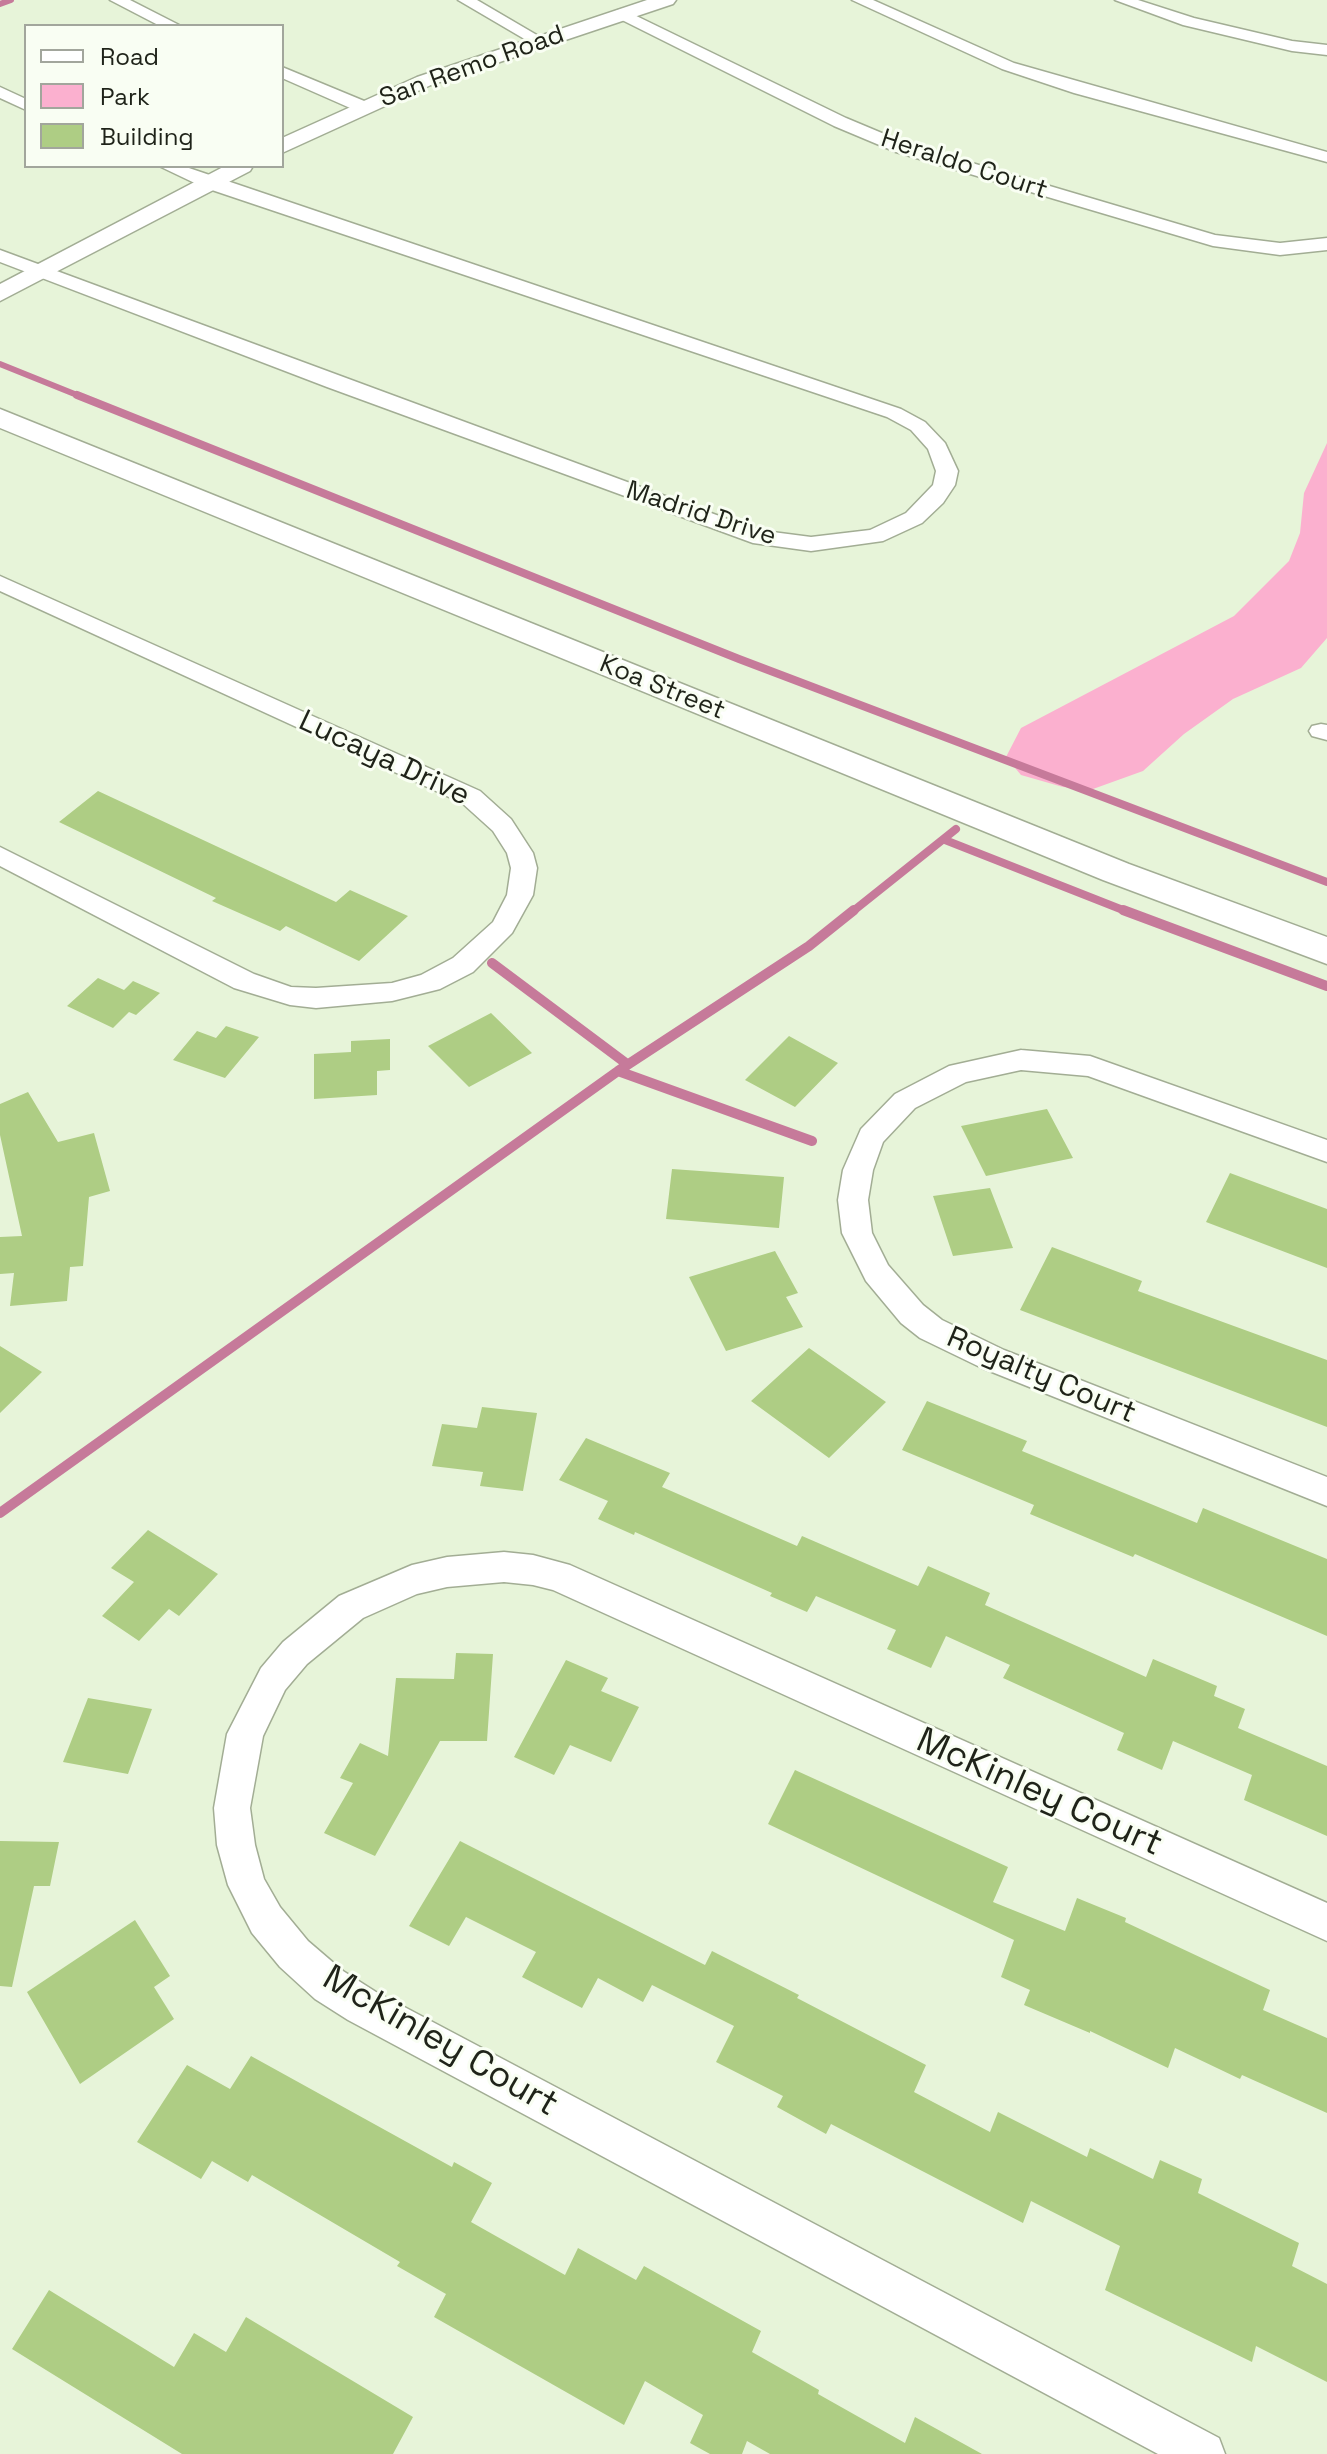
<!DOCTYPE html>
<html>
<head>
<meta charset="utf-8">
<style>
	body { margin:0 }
	#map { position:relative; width:1327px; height:2454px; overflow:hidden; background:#e7f4d9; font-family:"Space Grotesk",sans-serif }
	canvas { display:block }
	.legend { position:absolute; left:24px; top:24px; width:260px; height:144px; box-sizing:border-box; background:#f9fef3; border:2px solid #a2a69c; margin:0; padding:10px 14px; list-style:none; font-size:24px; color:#1f2319 }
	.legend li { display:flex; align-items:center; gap:16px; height:40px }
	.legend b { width:40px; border:2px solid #a2a69c }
</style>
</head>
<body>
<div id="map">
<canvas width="1327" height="2454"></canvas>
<ul class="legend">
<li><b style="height:10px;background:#fff"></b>Road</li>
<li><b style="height:22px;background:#fbb0cf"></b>Park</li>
<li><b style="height:22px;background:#aecd84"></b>Building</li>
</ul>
</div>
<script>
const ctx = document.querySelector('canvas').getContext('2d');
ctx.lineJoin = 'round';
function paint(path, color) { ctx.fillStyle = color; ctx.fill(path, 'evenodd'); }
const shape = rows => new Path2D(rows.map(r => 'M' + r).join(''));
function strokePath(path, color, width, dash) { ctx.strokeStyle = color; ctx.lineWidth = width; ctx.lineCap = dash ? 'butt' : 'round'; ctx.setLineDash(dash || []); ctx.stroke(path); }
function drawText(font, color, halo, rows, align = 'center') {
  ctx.font = font + ' "Space Grotesk",sans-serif'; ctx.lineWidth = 6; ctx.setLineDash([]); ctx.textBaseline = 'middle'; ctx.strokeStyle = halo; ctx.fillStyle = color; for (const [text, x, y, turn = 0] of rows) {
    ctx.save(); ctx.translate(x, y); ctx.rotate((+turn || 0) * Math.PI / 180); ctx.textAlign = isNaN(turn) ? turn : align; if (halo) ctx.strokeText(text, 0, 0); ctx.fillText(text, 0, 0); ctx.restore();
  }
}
const green = shape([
	[1327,443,1327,638,1301,668,1233,699,1184,734,1143,771,1093,789,1063,787,1021,775,1006,757,1021,728,1234,616,1289,561,1300,533,1304,493]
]);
const streamFar2 = shape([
	[0,4,11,0],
	[0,364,82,397]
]);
const streamFar1 = shape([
	[77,395,739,659,1327,882],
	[945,840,1128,912],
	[852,912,956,829]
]);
const stream = shape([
	[1123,910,1327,986],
	[492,963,627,1064],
	[618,1071,812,1141],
	[0,1513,618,1071,809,946,854,910]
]);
const building = shape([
	[98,791,336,902,350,890,408,916,359,961,286,926,280,931,212,901,216,898,59,822],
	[98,978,124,990,133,981,160,993,136,1015,129,1012,113,1028,67,1006],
	[491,1013,532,1053,469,1087,428,1046],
	[226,1026,259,1037,225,1078,173,1060,197,1031,216,1038],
	[789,1036,838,1063,795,1107,745,1080],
	[390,1039,390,1070,377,1071,377,1095,314,1099,314,1054,351,1052,351,1041],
	[28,1092,58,1142,94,1133,110,1191,89,1197,83,1266,70,1267,67,1301,10,1306,14,1273,0,1274,0,1237,22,1236,0,1135,0,1104],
	[1047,1109,1073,1158,986,1176,961,1126],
	[672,1169,784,1177,779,1228,666,1219],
	[1230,1173,1327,1209,1327,1268,1206,1222],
	[990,1188,1013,1248,953,1256,933,1196],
	[1052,1247,1142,1281,1138,1291,1327,1360,1327,1427,1020,1310],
	[775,1251,798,1293,786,1297,803,1327,726,1351,689,1277],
	[0,1346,42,1372,0,1413],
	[809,1348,886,1402,829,1458,751,1401],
	[927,1401,1027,1441,1022,1451,1197,1523,1203,1508,1327,1559,1327,1636,1135,1554,1133,1557,1030,1514,1034,1505,902,1450],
	[482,1407,537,1413,523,1491,480,1486,483,1472,432,1466,442,1424,477,1428],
	[586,1438,670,1473,662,1487,797,1546,802,1536,918,1586,928,1566,990,1593,985,1605,1146,1677,1153,1659,1217,1686,1214,1696,1245,1709,1238,1728,1327,1766,1327,1836,1244,1800,1252,1775,1173,1741,1162,1770,1117,1750,1124,1733,1003,1678,1010,1665,946,1636,931,1668,887,1649,896,1630,816,1596,807,1612,770,1596,772,1593,635,1532,634,1535,598,1519,608,1501,559,1480],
	[148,1530,218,1574,179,1616,169,1609,139,1641,102,1616,134,1582,111,1568],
	[456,1653,493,1654,487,1741,440,1741,375,1856,324,1833,353,1783,340,1778,360,1743,388,1756,396,1678,454,1679],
	[566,1660,608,1678,601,1691,639,1707,611,1762,570,1745,554,1775,514,1757],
	[88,1698,152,1709,128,1774,63,1762],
	[795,1770,1008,1867,993,1902,1065,1931,1077,1898,1126,1918,1125,1922,1270,1990,1263,2010,1327,2038,1327,2113,1242,2075,1240,2079,1175,2048,1168,2068,1090,2031,1090,2033,1024,2005,1030,1990,1001,1977,1014,1940,768,1824],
	[0,1841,59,1842,50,1886,34,1886,12,1987,0,1986],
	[460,1841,705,1965,712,1951,799,1995,797,1998,926,2065,914,2092,990,2132,998,2112,1087,2157,1090,2148,1153,2179,1160,2160,1202,2179,1198,2193,1299,2243,1292,2266,1327,2284,1327,2382,1256,2346,1252,2362,1105,2290,1120,2246,1031,2201,1023,2223,831,2124,826,2134,777,2107,783,2096,716,2062,734,2026,652,1985,643,2002,598,1978,582,2008,522,1977,536,1952,466,1917,449,1946,409,1926],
	[135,1920,170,1976,154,1987,174,2019,80,2084,27,1992],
	[251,2056,452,2167,454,2162,492,2183,471,2222,565,2275,578,2248,636,2280,644,2266,761,2331,752,2352,819,2390,818,2394,905,2443,915,2417,982,2454,770,2454,747,2441,742,2454,710,2454,690,2443,703,2415,645,2381,624,2425,434,2317,446,2294,397,2266,400,2262,252,2175,248,2182,212,2161,201,2179,137,2142,187,2065,230,2089],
	[49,2290,174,2367,194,2333,226,2352,246,2317,413,2417,393,2454,182,2454,12,2349]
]);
const minor = shape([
	[110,0,130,0,181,26,160,26,110,0],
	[458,0,477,0,547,41,545,44,533,44,458,0],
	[852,0,873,0,1014,63,1327,152,1327,162,1074,93,1002,69,852,0],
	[1115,0,1138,0,1194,18,1292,41,1327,45,1327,55,1292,51,1183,25,1115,0],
	[622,9,846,118,908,144,1215,235,1280,243,1327,238,1327,250,1280,255,1213,246,896,152,834,126,616,17,616,11,622,9],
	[282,67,369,103,371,107,363,112,357,111,282,78,282,67],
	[0,87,26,99,26,110,0,98,0,87],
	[159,166,183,166,901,409,925,422,945,443,958,471,955,485,943,503,922,523,883,541,811,551,753,543,327,387,0,262,0,250,757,530,811,537,870,530,906,513,933,485,936,471,928,449,911,430,887,417,203,187,159,166],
	[0,576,480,791,511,819,533,853,537,868,533,895,512,933,473,972,440,989,392,1001,316,1008,290,1005,234,988,0,866,0,847,254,974,291,987,316,988,392,983,421,975,453,958,493,922,507,895,511,868,507,853,493,831,462,803,0,591,0,576],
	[1321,724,1327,725,1327,740,1312,736,1309,731,1312,726,1321,724],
	[1021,1050,1090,1056,1327,1140,1327,1162,1088,1076,1021,1070,966,1082,915,1108,883,1142,873,1170,868,1200,872,1233,888,1265,923,1305,942,1320,1004,1350,1327,1477,1327,1506,982,1368,920,1338,901,1323,866,1281,842,1233,838,1200,843,1170,861,1129,895,1094,949,1066,1021,1050],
	[504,1552,533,1555,570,1565,1327,1903,1327,1941,553,1590,533,1585,504,1582,447,1587,417,1594,363,1618,307,1664,285,1690,263,1736,250,1808,255,1845,264,1879,280,1907,308,1941,343,1971,376,1992,1219,2438,1225,2454,1158,2454,348,2020,315,1999,280,1967,252,1933,228,1885,217,1845,214,1808,227,1734,261,1668,283,1642,339,1596,412,1565,447,1557,504,1552]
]);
const tertiary = shape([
	[647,0,676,0,673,4,431,85,282,153,282,138,417,77,647,0],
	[225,166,253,166,250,171,0,301,0,284,225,166]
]);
const secondary = shape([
	[0,409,1129,864,1327,937,1327,964,1103,880,0,428,0,409]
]);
const farStreetnames = [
	["San Remo Road",472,67,-20],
	["Heraldo Court",964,165,18],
	["Madrid Drive",701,514,18],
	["Koa Street",662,688,22]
];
const streetNames = [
	["Lucaya Drive",384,759,25],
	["Royalty Court",1041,1376,23]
];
const nearStreetnames = [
	["McKinley Court",1039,1793,24],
	["McKinley Court",440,2042,30]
];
paint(green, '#fbb0cf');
strokePath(streamFar2, '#c67a9a', 6);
strokePath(streamFar1, '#c67a9a', 8);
strokePath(stream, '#c67a9a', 10);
paint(building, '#aecd84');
strokePath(minor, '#a2ad94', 3);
strokePath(tertiary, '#a2ad94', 3);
strokePath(secondary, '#a2ad94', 3);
paint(minor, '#fff');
paint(tertiary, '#fff');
paint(secondary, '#fff');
drawText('26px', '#1f2319', '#f9fef3', farStreetnames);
drawText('30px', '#1f2319', '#f9fef3', streetNames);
drawText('36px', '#1f2319', '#f9fef3', nearStreetnames);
</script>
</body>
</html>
